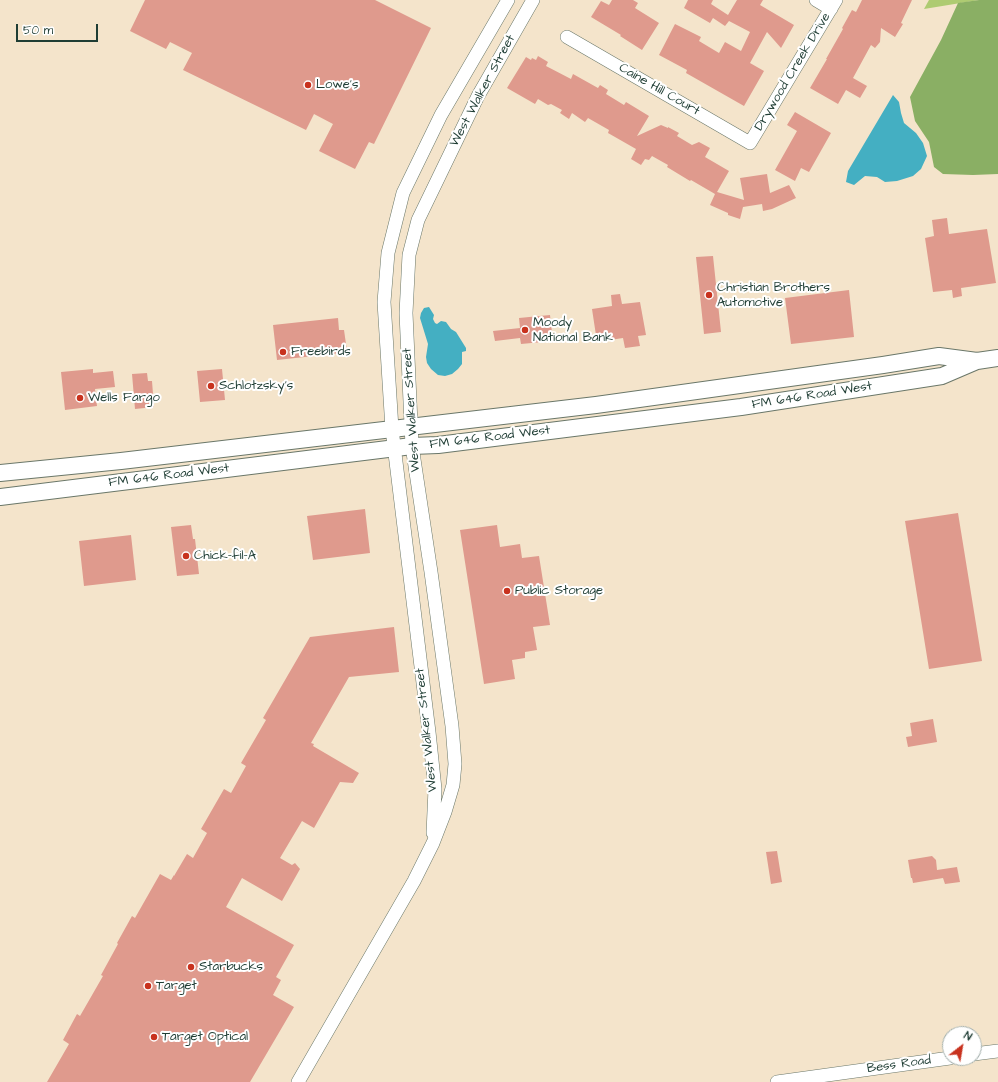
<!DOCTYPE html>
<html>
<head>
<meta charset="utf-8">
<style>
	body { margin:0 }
	#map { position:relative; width:998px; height:1082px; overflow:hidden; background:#f4e4cb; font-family:"Architects Daughter",sans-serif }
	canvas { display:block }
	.north { position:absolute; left:942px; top:1026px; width:40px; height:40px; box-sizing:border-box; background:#fff; border:1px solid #a5b1ae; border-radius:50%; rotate:31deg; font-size:11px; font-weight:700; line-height:16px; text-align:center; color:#1f3d34 }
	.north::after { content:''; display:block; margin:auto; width:14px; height:18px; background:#c8321e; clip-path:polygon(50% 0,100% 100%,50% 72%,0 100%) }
	.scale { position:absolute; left:16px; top:24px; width:82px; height:18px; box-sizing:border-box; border:2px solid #1f3d34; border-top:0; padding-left:5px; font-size:12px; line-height:14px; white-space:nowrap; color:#1f3d34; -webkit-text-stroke:3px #fff; paint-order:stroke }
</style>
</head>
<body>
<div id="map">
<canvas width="998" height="1082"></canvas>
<div class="north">N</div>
<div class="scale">50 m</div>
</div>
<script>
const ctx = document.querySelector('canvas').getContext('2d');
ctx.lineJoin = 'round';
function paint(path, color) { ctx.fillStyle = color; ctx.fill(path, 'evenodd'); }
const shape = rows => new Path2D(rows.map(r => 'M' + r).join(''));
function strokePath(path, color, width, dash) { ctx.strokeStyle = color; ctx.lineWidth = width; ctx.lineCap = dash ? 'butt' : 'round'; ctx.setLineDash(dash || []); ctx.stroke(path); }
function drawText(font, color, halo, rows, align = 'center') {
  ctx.font = font + ' "Architects Daughter",sans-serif'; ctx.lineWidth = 4; ctx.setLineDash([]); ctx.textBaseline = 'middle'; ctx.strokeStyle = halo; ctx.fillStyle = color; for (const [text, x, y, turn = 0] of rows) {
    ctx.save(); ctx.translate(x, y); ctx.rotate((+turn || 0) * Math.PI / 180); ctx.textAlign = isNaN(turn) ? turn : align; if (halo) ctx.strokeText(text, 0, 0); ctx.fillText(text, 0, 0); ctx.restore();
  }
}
const green = shape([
	[929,0,979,0,924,9]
]);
const forest = shape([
	[979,0,998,0,998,174,973,175,943,174,934,167,929,142,915,121,910,97,941,40,958,3]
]);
const water = shape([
	[893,95,899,102,901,113,904,123,916,133,923,143,927,156,921,169,913,176,897,181,885,182,877,177,865,176,854,185,846,182,848,171],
	[429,307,434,315,433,319,435,323,437,324,441,321,446,322,451,329,456,332,466,348,466,351,462,352,462,364,458,369,452,374,445,376,438,375,431,369,427,363,426,357,428,344,420,318,421,313,424,308]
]);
const building = shape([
	[145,0,375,0,431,28,374,144,369,142,355,169,319,151,333,124,314,114,306,130,183,70,192,53,170,42,166,49,130,31],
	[612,0,633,0,638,3,635,8,659,23,642,50,620,36,621,35,591,17,601,1,609,5],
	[688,0,713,0,711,4,728,15,737,0,763,0,760,5,794,25,781,48,767,32,750,63,764,71,744,106,686,73,687,70,659,55,675,24,701,37,699,41,719,53,725,42,741,51,750,32,729,21,725,26,713,18,710,23,684,8],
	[862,0,912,0,901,23,903,24,895,37,881,28,880,42,875,48,871,45,853,78,867,86,860,98,846,90,838,104,810,88,827,59,826,59,843,29,842,28,852,10,856,12],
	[538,56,548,62,546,66,571,79,573,74,598,88,600,85,608,90,606,94,624,105,626,102,649,116,637,136,661,125,668,128,668,127,679,133,677,136,692,145,699,142,710,148,705,157,729,171,717,192,744,200,740,178,767,174,770,193,789,185,796,198,772,209,763,211,762,204,743,207,740,219,728,215,728,213,710,205,715,194,691,180,690,181,667,167,668,165,652,156,649,160,645,159,641,165,631,159,636,149,608,133,609,130,588,118,585,122,572,113,569,119,560,113,562,110,551,104,548,105,538,99,535,104,507,88,526,57,531,60,532,58,536,60],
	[795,112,831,133,809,172,801,168,795,181,775,170,797,131,787,125],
	[947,218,949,234,987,229,996,283,961,288,962,296,953,298,952,290,933,292,925,238,934,236,932,220],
	[713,256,721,332,704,334,696,257],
	[849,290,854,337,791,344,785,298],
	[620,294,622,304,640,302,646,335,638,336,640,346,625,348,623,338,597,342,592,309,612,306,611,295],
	[550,315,553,341,521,344,520,338,495,341,493,331,520,328,519,318],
	[338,318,339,330,344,330,347,351,341,352,342,353,277,360,273,325],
	[93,369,93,373,113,371,115,387,95,389,97,406,65,410,61,372],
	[222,369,225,400,200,402,197,371],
	[147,373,148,381,152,381,154,407,135,409,132,374],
	[365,509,370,553,313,560,307,516],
	[958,513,982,661,929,669,905,521],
	[191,525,193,539,195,539,199,574,177,576,171,527],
	[497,525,500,547,520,544,522,558,539,556,550,625,533,627,537,650,525,652,525,658,512,660,515,679,484,684,460,530],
	[131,535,136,580,84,586,79,541],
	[394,627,399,672,349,677,311,743,314,744,313,746,359,773,353,783,340,782,314,828,302,821,280,858,292,865,295,863,300,869,282,901,242,878,226,907,294,945,276,977,281,980,273,995,294,1007,250,1082,47,1082,69,1044,63,1040,77,1014,80,1016,103,976,101,975,118,944,117,943,132,916,135,918,160,874,171,880,174,875,174,876,187,854,193,858,207,833,201,829,224,789,231,793,246,766,241,763,266,720,263,718,310,637],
	[933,719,937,742,908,747,906,737,912,736,910,723],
	[777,851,782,882,771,884,766,852],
	[932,856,936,860,937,870,957,867,960,882,945,884,943,878,913,883,912,878,911,878,908,860]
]);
const minor = shape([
	[816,0,831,9],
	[567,37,750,143,836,0],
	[433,833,435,789,429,732,392,429,384,302,388,253,403,193,441,115,508,0],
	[974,1054,998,1051],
	[298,1082,414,881,433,843,445,812,453,785,455,764,452,726,431,572,412,446,406,313,409,255,418,220,478,96,533,0],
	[777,1082,950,1058]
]);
const major = shape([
	[0,473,121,461,596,405,883,365,939,356,977,361,998,358],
	[0,497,412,446,438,445,741,407,942,376,977,361]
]);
const markers = [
	[308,85,4,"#c8321e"],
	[709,295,4,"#c8321e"],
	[525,330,4,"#c8321e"],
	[283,352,4,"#c8321e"],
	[211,386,4,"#c8321e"],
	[80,398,4,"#c8321e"],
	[186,556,4,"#c8321e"],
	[507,591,4,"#c8321e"],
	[191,967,4,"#c8321e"],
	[148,986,4,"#c8321e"],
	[154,1037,4,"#c8321e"]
];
const streetNames = [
	["Drywood Creek Drive",793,72,-59],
	["Caine Hill Court",659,90,30],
	["West Walker Street",483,91,-62],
	["FM 646 Road West",812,396,-9],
	["West Walker Street",412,410,-94],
	["FM 646 Road West",490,438,-7],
	["FM 646 Road West",169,476,-7],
	["West Walker Street",427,730,-96],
	["Bess Road",899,1065,-8]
];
const poiNames = [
	["Lowe's",316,85],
	["Christian Brothers",717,288],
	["Automotive",717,303],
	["Moody",533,323],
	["National Bank",533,338],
	["Freebirds",291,352],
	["Schlotzsky's",219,386],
	["Wells Fargo",88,398],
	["Chick-fil-A",194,556],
	["Public Storage",515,591],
	["Starbucks",199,967],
	["Target",156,986],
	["Target Optical",162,1037]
];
paint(green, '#aecb72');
paint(forest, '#8aaf64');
paint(water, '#44afc2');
paint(building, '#df9a8d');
strokePath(minor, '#6a7769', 14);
strokePath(major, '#6a7769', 18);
strokePath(minor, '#fff', 13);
strokePath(major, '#fff', 16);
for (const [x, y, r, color] of markers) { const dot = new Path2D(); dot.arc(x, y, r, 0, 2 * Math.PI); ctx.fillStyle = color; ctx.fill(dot); strokePath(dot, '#fff', 1.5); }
drawText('13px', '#1f3d34', '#fff', streetNames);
drawText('13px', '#1f3d34', '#fff', poiNames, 'left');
</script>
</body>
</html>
